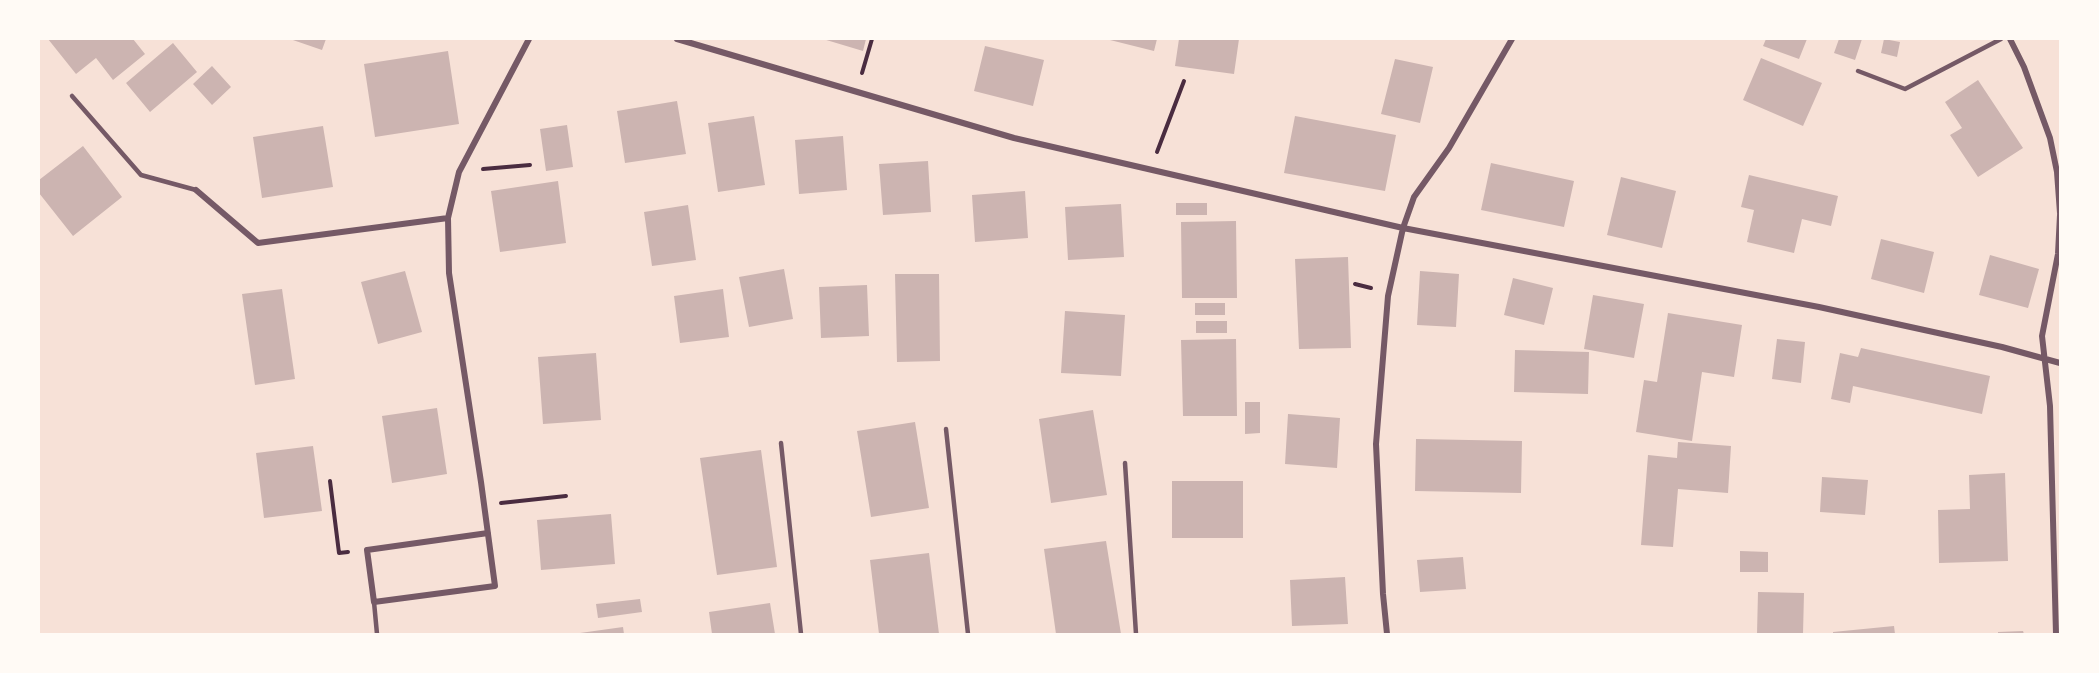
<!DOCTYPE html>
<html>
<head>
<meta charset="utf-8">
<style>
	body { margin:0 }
	#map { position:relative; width:2099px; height:673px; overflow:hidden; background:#f7e1d7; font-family:Commissioner,sans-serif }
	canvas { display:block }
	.frame { position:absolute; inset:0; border:40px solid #fffaf5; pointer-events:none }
</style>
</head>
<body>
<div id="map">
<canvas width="2099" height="673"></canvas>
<div class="frame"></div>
</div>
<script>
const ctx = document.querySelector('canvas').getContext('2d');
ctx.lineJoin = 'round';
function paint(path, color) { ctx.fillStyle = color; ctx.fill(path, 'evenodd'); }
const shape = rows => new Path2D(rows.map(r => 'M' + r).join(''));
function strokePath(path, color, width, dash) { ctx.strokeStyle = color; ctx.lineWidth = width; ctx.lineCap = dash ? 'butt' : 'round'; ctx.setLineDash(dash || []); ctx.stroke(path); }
const building = shape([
	[48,39,133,39,145,54,113,80,96,58,76,74],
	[290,39,326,39,322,50],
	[823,39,866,39,863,51],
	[1106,39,1157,39,1154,51],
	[1179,39,1239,39,1234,74,1175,66],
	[1766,39,1807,39,1799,59,1763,46],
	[1839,39,1862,39,1855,60,1834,53],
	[1884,39,1900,42,1897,57,1881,53],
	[173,43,197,72,150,112,126,83],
	[985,46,1044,60,1033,106,974,91],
	[448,51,459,124,375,137,364,64],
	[1761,58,1822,83,1803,126,1743,100],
	[1395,59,1433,67,1420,123,1381,114],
	[212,66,231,87,212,105,193,84],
	[1978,80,2023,148,1978,177,1950,135,1962,128,1945,102],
	[677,101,686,154,625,163,617,111],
	[754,116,765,185,718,192,708,123],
	[1295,116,1396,135,1385,191,1284,173],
	[567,125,573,167,546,171,540,129],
	[323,126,333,187,262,198,253,137],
	[843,136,847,190,799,194,795,140],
	[83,146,122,197,73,236,39,193,39,180],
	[928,161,931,212,883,215,879,164],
	[1491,163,1574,181,1564,227,1481,210],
	[1749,175,1838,196,1831,226,1802,219,1794,253,1747,242,1754,210,1741,207],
	[1621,177,1676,191,1662,248,1607,235],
	[558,181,566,243,500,252,491,191],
	[1025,191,1028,238,975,242,972,195],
	[1176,203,1207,203,1207,215,1176,215],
	[1121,204,1124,257,1068,260,1065,207],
	[688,205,696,260,652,266,644,212],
	[1236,221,1237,298,1182,298,1181,222],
	[1881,239,1934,252,1924,293,1871,279],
	[1990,255,2039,269,2028,308,1979,295],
	[1348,257,1351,348,1299,349,1295,259],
	[784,269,793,319,749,327,739,277],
	[405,271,422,332,378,344,361,282],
	[1420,271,1459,274,1456,327,1417,325],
	[895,274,939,274,940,361,897,362],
	[1513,278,1553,288,1544,325,1504,315],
	[867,285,869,336,821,338,819,287],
	[282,289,295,379,255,385,242,294],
	[723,289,729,337,680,343,674,296],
	[1593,295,1644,304,1634,358,1584,349],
	[1195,303,1225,303,1225,315,1195,315],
	[1065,311,1125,315,1121,376,1061,373],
	[1668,313,1742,325,1734,377,1702,372,1692,441,1636,432,1644,380,1657,382],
	[1196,321,1227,321,1227,333,1196,333],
	[1236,339,1237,416,1183,416,1181,340],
	[1777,339,1805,342,1801,383,1772,379],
	[1861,348,1990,376,1982,414,1853,386,1850,403,1831,399,1840,353,1858,357],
	[1515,350,1589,352,1588,394,1514,392],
	[596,353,601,420,543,424,538,357],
	[1245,402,1260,402,1260,433,1245,434],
	[437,408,447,474,392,483,382,416],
	[1093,410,1107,495,1051,503,1039,419],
	[1288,414,1340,418,1337,468,1285,464],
	[915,422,929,508,871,517,857,431],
	[1416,439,1522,441,1521,493,1415,491],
	[1678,442,1731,446,1728,493,1678,489,1673,547,1641,545,1648,455,1677,458],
	[313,446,322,511,264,518,256,453],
	[761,450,777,567,717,575,700,458],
	[2005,473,2008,561,1939,563,1938,510,1970,509,1969,475],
	[1822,477,1868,480,1865,515,1820,512],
	[1172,481,1243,481,1243,538,1172,538],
	[611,514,615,564,541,570,537,520],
	[1106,541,1121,634,1056,634,1044,549],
	[1740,551,1768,552,1768,572,1740,572],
	[929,553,939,634,879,634,870,560],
	[1463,557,1466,589,1420,592,1417,560],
	[1345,577,1348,624,1292,626,1290,580],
	[1758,592,1804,593,1803,634,1757,634],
	[640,599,642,612,598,618,596,604],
	[770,603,775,634,712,634,709,612],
	[1894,626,1895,634,1833,634,1833,632],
	[623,627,624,634,581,634,580,633],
	[2023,631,2024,634,1998,634,1998,632]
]);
const path = shape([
	[862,73,872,39],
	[1157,152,1184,81],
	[483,169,530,165],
	[1355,284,1371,288],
	[330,481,339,553,348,552],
	[501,503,566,496]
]);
const service = shape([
	[1858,71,1905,89,2001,39],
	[72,96,141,175,196,190],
	[946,429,968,634],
	[781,443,801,634],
	[1125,463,1136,634],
	[374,602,377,634]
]);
const minor = shape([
	[677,39,1014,138,1403,228,1819,307,2002,347,2060,363],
	[2010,39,2024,67,2050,138,2057,172,2060,213],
	[196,190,258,243,448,218],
	[488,533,367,550,374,602,495,586,481,482,449,273,448,218,459,172,529,39],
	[1387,634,1383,594,1376,444,1388,296,1403,228,1414,197,1449,148,1512,39],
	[2056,634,2050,406,2042,336,2058,254,2060,215]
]);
paint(building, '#ccb4b1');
strokePath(path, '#4a2c40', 4);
strokePath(service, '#755966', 4.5);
strokePath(minor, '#755966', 6);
</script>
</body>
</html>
